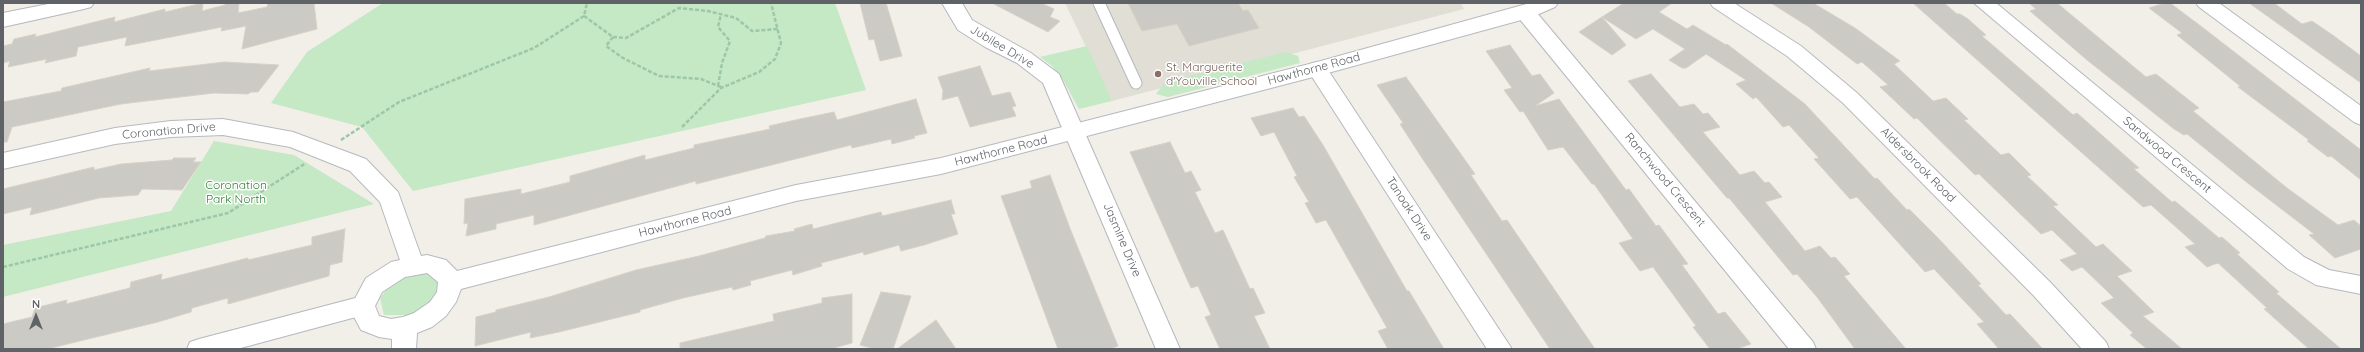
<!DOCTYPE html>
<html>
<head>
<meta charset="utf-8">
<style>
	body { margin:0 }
	#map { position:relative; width:2364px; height:352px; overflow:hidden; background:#f1efe8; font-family:Quicksand,sans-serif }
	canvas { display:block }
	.frame { position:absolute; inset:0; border:4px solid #5f6368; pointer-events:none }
	.north { position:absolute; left:16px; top:296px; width:40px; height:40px; -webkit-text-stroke:3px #fff; paint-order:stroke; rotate:0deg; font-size:11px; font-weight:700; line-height:16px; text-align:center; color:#5f6368 }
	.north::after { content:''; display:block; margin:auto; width:14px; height:18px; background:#5f6368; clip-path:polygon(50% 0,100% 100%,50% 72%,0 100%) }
</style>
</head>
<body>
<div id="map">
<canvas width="2364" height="352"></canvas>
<div class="frame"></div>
<div class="north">N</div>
</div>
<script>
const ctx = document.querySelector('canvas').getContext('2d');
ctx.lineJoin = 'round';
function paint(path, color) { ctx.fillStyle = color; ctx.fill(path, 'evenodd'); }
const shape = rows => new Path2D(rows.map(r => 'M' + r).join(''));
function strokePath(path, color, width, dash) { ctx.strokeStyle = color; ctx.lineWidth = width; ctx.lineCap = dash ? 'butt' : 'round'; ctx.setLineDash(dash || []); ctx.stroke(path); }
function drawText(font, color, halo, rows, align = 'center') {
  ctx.font = font + ' Quicksand,sans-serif'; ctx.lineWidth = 3; ctx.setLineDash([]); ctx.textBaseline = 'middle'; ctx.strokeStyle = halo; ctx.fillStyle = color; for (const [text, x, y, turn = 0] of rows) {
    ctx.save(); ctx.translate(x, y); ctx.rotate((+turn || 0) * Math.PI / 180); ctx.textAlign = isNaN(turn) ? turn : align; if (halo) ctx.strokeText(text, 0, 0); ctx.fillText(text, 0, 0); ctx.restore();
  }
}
const education = shape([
	[1065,3,1461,3,1464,9,1112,101]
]);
const green = shape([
	[383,3,835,3,866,90,413,191,362,127,271,103,307,52],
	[1087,46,1112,101,1079,109,1063,80,1052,66,1040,57],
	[1286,52,1298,56,1300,63,1168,97,1156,94,1165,82],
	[214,141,294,155,374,204,3,297,3,245,171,211],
	[420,271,434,274,442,285,434,302,411,315,384,315,380,298,394,280]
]);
const building = shape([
	[203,3,202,11,225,5,226,3,239,3,238,13,267,7,268,3,314,3,317,29,242,49,246,26,221,31,222,27,125,46,127,37,78,47,76,56,45,63,47,59,8,67,10,61,3,63,3,46,12,44,14,39,36,34,35,37,115,17,114,22,165,9,165,12,203,3],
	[860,3,886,3,902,56,880,61,874,39,869,40,860,3],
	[992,3,1041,3,1054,9,1050,17,1060,21,1048,32,992,3],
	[1128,3,1238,3,1243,11,1248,10,1259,28,1189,46,1177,24,1142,31,1128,3],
	[1624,3,1672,3,1659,12,1687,29,1693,25,1726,45,1727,44,1805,104,1875,179,1877,178,1907,210,1909,209,1938,238,1981,284,1978,285,2006,315,2010,314,2043,349,1999,349,1977,324,1984,322,1934,269,1925,272,1857,197,1850,199,1814,159,1819,158,1789,125,1783,127,1756,97,1753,99,1736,84,1746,80,1706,54,1686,68,1682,68,1669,60,1685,49,1653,29,1636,39,1602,17,1624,3],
	[1771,3,1813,3,1855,28,1900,61,1894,64,1933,101,1946,98,1968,119,1964,120,2001,155,2009,153,2031,175,2027,176,2058,205,2053,206,2096,247,2103,244,2132,271,2117,276,2154,312,2143,316,2182,349,2147,349,2130,335,2133,333,2101,303,2114,298,2107,291,2082,267,2072,271,2060,260,2077,254,2052,230,2041,234,1979,174,1975,175,1917,118,1914,119,1880,87,1888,85,1862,62,1857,64,1809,27,1771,3],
	[1913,3,1944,3,1957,14,1960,14,1968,19,1986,35,1982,36,2040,86,2073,115,2077,113,2139,168,2134,169,2172,202,2175,201,2219,238,2222,237,2240,253,2237,254,2279,292,2276,293,2341,349,2309,349,2264,309,2267,308,2218,263,2207,267,2185,247,2195,244,2151,205,2143,207,1913,3],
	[2029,3,2057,3,2146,77,2156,74,2199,108,2193,111,2287,188,2338,225,2354,220,2361,226,2361,249,2335,258,2309,235,2314,234,2245,181,2187,134,2184,135,2174,129,2087,60,2030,11,2036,9,2029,3],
	[2165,3,2170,3,2202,27,2361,150,2361,180,2331,156,2328,157,2307,141,2309,140,2238,87,2240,86,2177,35,2182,33,2149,8,2165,3],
	[2249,3,2274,3,2302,24,2312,21,2334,36,2361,56,2361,83,2249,3],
	[1602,17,1626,45,1612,55,1579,32,1602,17],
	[1510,45,1532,76,1540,74,1554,93,1535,106,1559,99,1626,190,1629,189,1656,226,1659,225,1688,264,1682,265,1718,314,1725,312,1751,344,1736,349,1710,349,1693,327,1696,326,1653,267,1640,271,1619,243,1633,239,1594,184,1592,184,1563,147,1548,150,1523,111,1520,112,1504,90,1512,88,1486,51,1510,45],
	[224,62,279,65,258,92,251,92,248,94,214,93,121,104,12,127,7,142,3,142,3,102,61,91,62,88,150,68,149,71,224,62],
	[980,66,992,96,1010,92,1016,106,1012,107,1016,116,970,127,958,96,942,100,943,91,938,77,980,66],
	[1651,74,1680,107,1694,104,1703,114,1708,113,1720,127,1703,132,1740,175,1754,171,1765,183,1769,182,1782,197,1765,202,1805,251,1820,246,1831,258,1835,257,1850,274,1844,276,1906,349,1855,349,1817,297,1797,274,1793,275,1729,198,1727,198,1628,81,1651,74],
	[1406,77,1475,174,1471,175,1502,221,1507,220,1595,349,1550,349,1422,158,1400,124,1403,123,1377,85,1406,77],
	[916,99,927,133,914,136,915,138,892,144,891,139,852,148,851,145,696,184,696,181,534,225,534,215,496,224,496,229,466,236,468,223,464,224,465,199,521,189,521,194,570,182,570,176,645,155,645,160,694,148,694,145,770,129,769,126,800,119,834,112,837,120,916,99],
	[1293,108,1299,117,1304,116,1323,145,1407,291,1409,291,1444,349,1388,349,1378,331,1387,328,1326,220,1316,223,1305,203,1309,202,1294,177,1297,176,1274,132,1261,136,1251,118,1293,108],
	[1170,142,1185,173,1191,171,1201,190,1195,192,1215,233,1223,230,1250,289,1253,288,1265,313,1254,316,1270,349,1220,349,1205,317,1211,315,1198,286,1191,288,1130,152,1170,142],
	[174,158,196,158,193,162,201,162,182,190,142,189,138,195,99,198,30,215,32,207,3,214,3,189,94,167,94,170,121,164,172,160,174,158],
	[1050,175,1071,231,1118,346,1109,349,1058,349,1001,196,1032,188,1030,181,1050,175],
	[951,200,955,214,951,214,958,234,924,245,901,251,899,245,864,255,863,252,821,263,822,266,793,275,792,270,750,281,751,285,733,290,732,287,683,298,640,310,640,312,559,332,530,338,531,332,475,346,476,317,496,312,496,310,549,297,636,270,699,256,765,238,766,236,795,231,794,229,812,224,813,229,881,212,882,216,951,200],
	[345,229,342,262,330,265,329,276,228,304,228,298,192,308,191,312,158,322,47,349,3,349,3,324,32,317,35,308,67,300,66,304,130,288,131,282,162,274,161,280,248,258,248,260,312,245,312,237,345,229],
	[881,292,911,296,893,349,875,349,860,345,881,292],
	[852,294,852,343,830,349,680,349,680,343,774,321,773,314,822,303,822,298,852,294],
	[936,320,956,349,897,349,936,320]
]);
const path = shape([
	[584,16,613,37,606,46,623,58,659,76,701,79,721,87],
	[613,37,626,38,679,8,708,11,736,18,752,31,778,29],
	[718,86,722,63,730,41,718,27,721,14],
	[682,127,721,88,759,72,775,59,781,43,771,3],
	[341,140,399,102,534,48,584,16,587,3],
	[3,267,228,213,306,163]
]);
const lane = shape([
	[1099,3,1136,83]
]);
const street = shape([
	[53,3,94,3,91,7,84,9,3,27,3,13,53,3],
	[942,3,962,3,972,20,1031,53,1059,74,1180,349,1156,349,1043,83,1017,63,985,47,958,30,942,3],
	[1974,3,1996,3,2304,257,2329,270,2361,276,2361,294,2316,285,2288,269,1974,3],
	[2196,3,2219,3,2361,106,2361,125,2354,122,2199,7,2196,3],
	[1525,6,1532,7,1813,342,1816,349,1789,349,1518,17,1515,12,1518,7,1525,6],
	[1317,62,1324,64,1512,349,1487,349,1307,69,1310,64,1317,62],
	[363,296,371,299,375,306,371,313,237,349,187,349,190,342,199,339,363,296]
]);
const secondary = shape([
	[1530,3,1558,3,1555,7,1532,17,1317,76,941,174,796,201,461,289,456,302,446,316,432,327,417,333,416,349,392,349,392,339,379,337,361,330,353,315,351,306,366,278,391,262,400,260,380,202,350,171,290,147,223,135,171,137,115,144,3,169,3,153,115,128,171,121,223,119,293,132,366,159,398,192,421,256,427,255,446,260,457,271,796,185,941,158,1317,62,1530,3],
	[427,273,438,282,437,292,430,302,414,313,403,317,391,319,379,316,375,306,382,292,405,277,427,273],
	[1710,3,1734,3,1801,46,1857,93,2050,282,2106,342,2109,349,2082,349,2034,296,1843,103,1787,56,1713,7,1710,3]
]);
const markers = [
	[1158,74,4,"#8d6e63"]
];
const streetNames = [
	["Jubilee Drive",1002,47,31],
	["Hawthorne Road",1314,69,-15],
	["Coronation Drive",169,131,-5],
	["Hawthorne Road",1001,151,-14],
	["Sandwood Crescent",2167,155,40],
	["Aldersbrook Road",1918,165,45],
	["Ranchwood Crescent",1665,180,50],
	["Tanoak Drive",1409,209,57],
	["Hawthorne Road",685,222,-14],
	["Jasmine Drive",1122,240,67]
];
const educationNames = [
	["St. Marguerite",1166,67],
	["d'Youville School",1166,81]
];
const parkNames = [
	["Coronation",236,185],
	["Park North",236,199]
];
paint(education, '#e1ded6');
paint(green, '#c5e8c5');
paint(building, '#cccac5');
strokePath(building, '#d6d1c6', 1);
strokePath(lane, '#b5b8bc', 13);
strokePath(street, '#b5b8bc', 2);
strokePath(secondary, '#b6babf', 2);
strokePath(path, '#9cc7a9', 2.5, [4, 2]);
strokePath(lane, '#fff', 11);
paint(street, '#fff');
paint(secondary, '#fff');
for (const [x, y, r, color] of markers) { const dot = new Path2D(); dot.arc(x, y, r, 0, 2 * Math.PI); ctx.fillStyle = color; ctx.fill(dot); strokePath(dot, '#fff', 1.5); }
drawText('12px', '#5f6368', '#fff', streetNames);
drawText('12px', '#785e54', '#fff', educationNames, 'left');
drawText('12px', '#348238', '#fff', parkNames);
</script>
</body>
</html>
